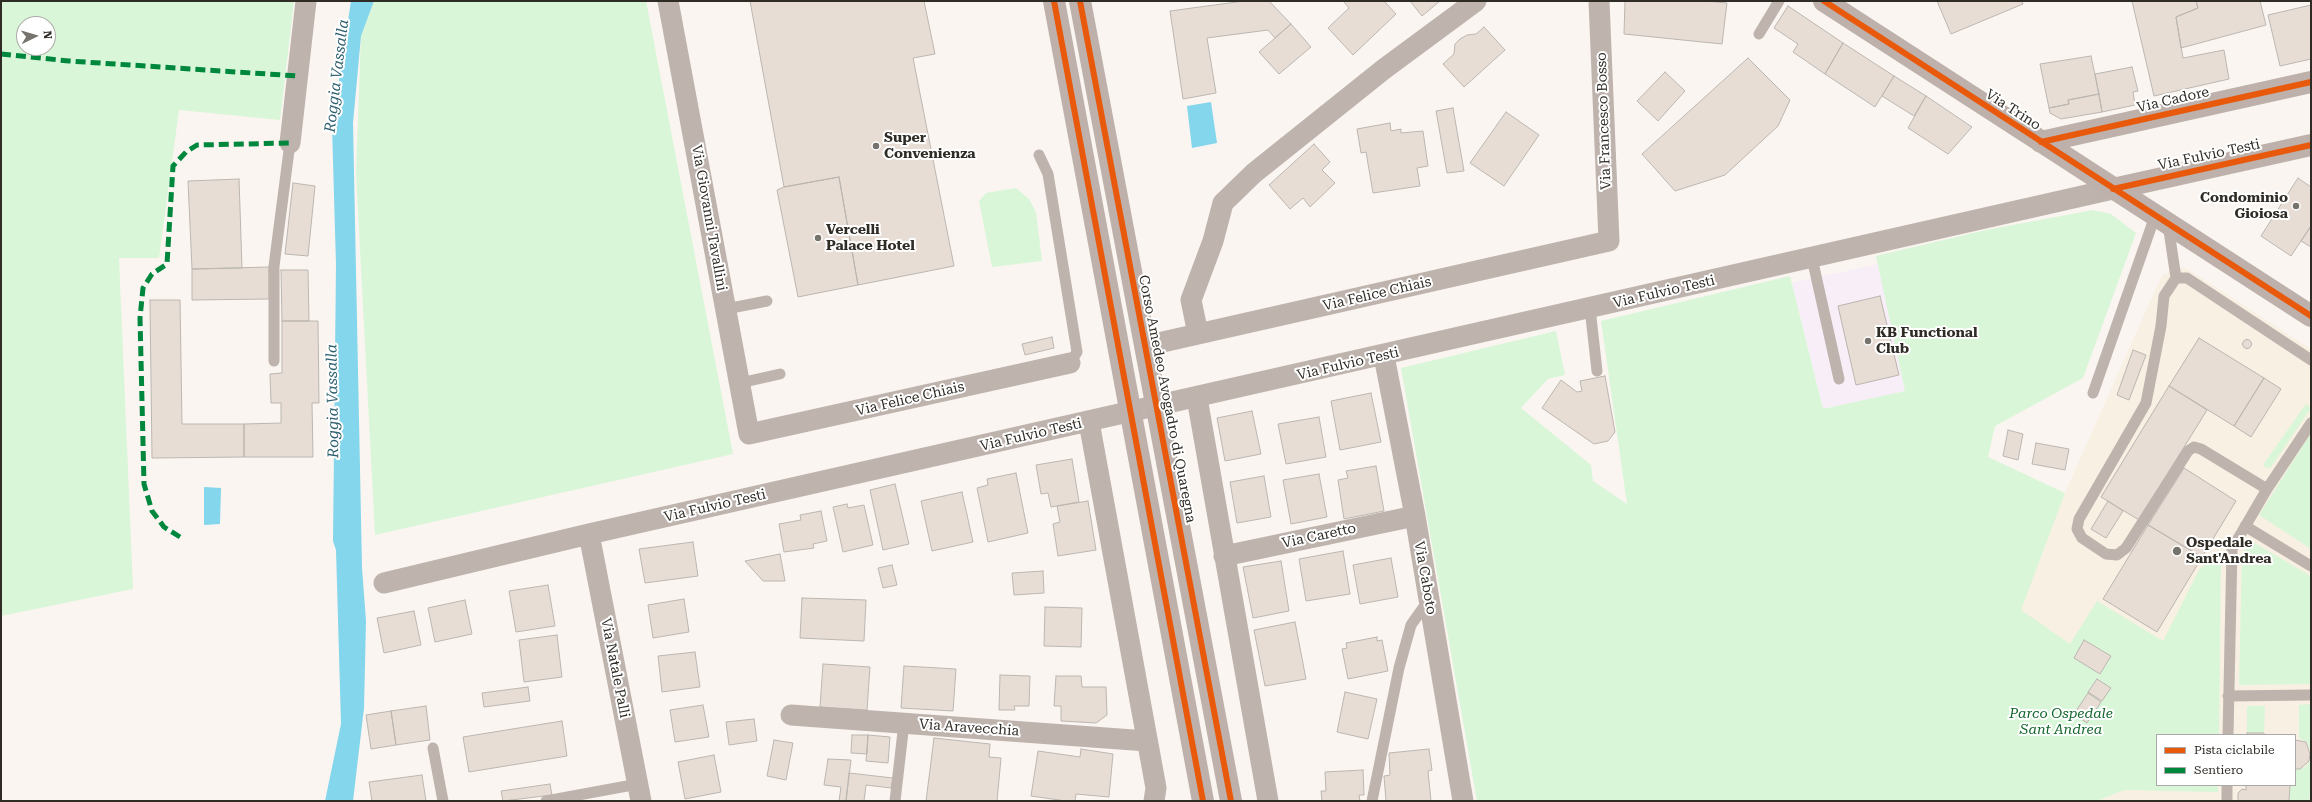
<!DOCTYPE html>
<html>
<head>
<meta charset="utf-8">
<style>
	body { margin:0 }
	#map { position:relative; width:2312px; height:802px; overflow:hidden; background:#faf5f0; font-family:"Roboto Serif",serif }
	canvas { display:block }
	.frame { position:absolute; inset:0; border:2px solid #2f2b25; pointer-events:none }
	.legend { position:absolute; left:2156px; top:734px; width:140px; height:52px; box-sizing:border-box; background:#fff; border:1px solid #acaaa8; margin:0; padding:5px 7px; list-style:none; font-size:12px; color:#2f2b25 }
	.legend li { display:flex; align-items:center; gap:8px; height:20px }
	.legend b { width:20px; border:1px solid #acaaa8 }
	.north { position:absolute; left:16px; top:16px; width:40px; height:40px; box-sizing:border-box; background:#fff; border:1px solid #acaaa8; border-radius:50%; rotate:85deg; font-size:11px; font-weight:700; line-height:16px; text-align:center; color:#2f2b25 }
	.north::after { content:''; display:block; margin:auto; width:14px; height:18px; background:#76726c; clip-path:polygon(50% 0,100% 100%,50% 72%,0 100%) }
</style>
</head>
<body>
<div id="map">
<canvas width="2312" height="802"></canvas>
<div class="frame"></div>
<ul class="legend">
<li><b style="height:5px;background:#e8590c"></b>Pista ciclabile</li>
<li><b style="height:5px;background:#00873e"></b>Sentiero</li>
</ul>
<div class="north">N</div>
</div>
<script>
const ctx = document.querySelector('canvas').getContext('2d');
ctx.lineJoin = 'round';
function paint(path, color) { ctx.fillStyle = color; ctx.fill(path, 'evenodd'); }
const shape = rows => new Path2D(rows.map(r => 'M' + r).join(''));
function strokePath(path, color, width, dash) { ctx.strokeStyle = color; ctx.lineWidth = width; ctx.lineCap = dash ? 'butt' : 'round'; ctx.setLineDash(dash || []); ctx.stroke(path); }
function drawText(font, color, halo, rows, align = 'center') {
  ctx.font = font + ' "Roboto Serif",serif'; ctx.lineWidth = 4; ctx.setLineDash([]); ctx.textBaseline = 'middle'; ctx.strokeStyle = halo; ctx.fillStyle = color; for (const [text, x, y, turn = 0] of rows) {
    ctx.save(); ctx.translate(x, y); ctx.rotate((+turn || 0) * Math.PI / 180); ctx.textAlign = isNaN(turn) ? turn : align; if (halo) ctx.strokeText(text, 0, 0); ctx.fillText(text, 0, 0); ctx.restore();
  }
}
const commercial = shape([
	[1878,264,1905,391,1823,409,1792,283]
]);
const medical = shape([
	[2184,267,2311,349,2311,801,1948,801,2065,493,2158,284,2162,275],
	[2157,735,2295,735,2295,785,2157,785]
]);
const green = shape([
	[1,1,294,1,280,120,179,110,159,258,119,258,133,589,1,616],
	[24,24,48,24,48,48,24,48],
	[374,1,646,1,733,454,375,535,356,173,361,36],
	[1016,188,1029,199,1036,212,1042,261,992,267,979,201,986,193],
	[2093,210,2111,214,2136,233,2083,378,1995,426,1988,457,2065,493,2021,610,2070,644,2097,601,2163,641,2200,568,2221,557,2219,735,2157,735,2157,785,2218,785,2218,792,2124,790,2097,801,1477,801,1401,368,1556,331,1565,375,1548,379,1521,408,1591,465,1593,481,1627,504,1601,321,1790,276,1823,409,1905,391,1876,256,1986,230],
	[2306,404,2311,408,2271,467,2266,468,2263,465],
	[2311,433,2311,549,2259,515],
	[2251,541,2311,576,2311,684,2239,685,2242,554],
	[2311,704,2311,752,2307,742,2299,738,2299,705],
	[2247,706,2265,706,2264,733,2247,733],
	[2311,755,2311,794,2309,800,2290,801,2290,785,2295,785,2295,770,2305,767,2310,761]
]);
const water = shape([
	[351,1,374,1,361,36,353,123,362,568,366,621,364,708,353,801,325,801,341,724,336,550,333,541,336,265,332,126],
	[1211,102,1217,143,1192,148,1187,106],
	[204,487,221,488,220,524,204,525]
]);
const building = shape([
	[750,1,924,1,935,54,913,58,954,266,858,285,839,177,784,187,750,1],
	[1244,1,1269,1,1291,24,1275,38,1268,30,1207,38,1216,93,1183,99,1170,11,1244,1],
	[1343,1,1384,1,1396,14,1353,55,1328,28,1349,8,1343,1],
	[1410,1,1440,1,1422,16,1410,1],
	[1625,1,1706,1,1727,3,1722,44,1624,34,1625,1],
	[1937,1,2022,1,2023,4,1951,34,1937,1],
	[2132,1,2196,1,2198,8,2176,17,2183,58,2224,50,2229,79,2154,96,2132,1],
	[2196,1,2260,1,2266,25,2181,48,2176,17,2198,8,2196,1],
	[2311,5,2311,59,2280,66,2268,15,2311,5],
	[1788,6,1843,43,1825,74,1793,52,1798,44,1774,28,1788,6],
	[1291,24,1311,47,1279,74,1259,52,1291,24],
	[1484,27,1505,50,1464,87,1443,64,1454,54,1455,44,1460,39,1467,35,1476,34,1484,27],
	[1843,43,1894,76,1875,107,1825,74,1843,43],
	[2091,56,2099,94,2068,100,2069,104,2049,108,2040,64,2091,56],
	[1748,58,1790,100,1778,126,1725,175,1675,191,1642,154,1748,58],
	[2132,67,2138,91,2133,92,2135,105,2102,112,2095,74,2132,67],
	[1665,72,1685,91,1658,121,1637,101,1665,72],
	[1894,76,1926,96,1914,116,1882,96,1894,76],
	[2099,94,2102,112,2061,119,2050,113,2049,108,2069,104,2068,100,2099,94],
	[1926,96,1972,127,1948,154,1908,128,1926,96],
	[1453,108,1464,171,1447,173,1436,111,1453,108],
	[1506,112,1539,135,1504,186,1470,163,1506,112],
	[1390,123,1391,131,1401,129,1401,133,1423,131,1428,166,1417,168,1420,186,1373,193,1366,152,1361,153,1357,129,1390,123],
	[1314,144,1330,162,1322,170,1335,183,1310,207,1303,198,1290,209,1269,185,1314,144],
	[839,177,858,285,798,297,777,190,784,187,839,177],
	[2298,178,2311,187,2311,226,2291,256,2261,236,2298,178],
	[239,179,242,268,192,269,188,181,239,179],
	[293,183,315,186,308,256,285,254,293,183],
	[2311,226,2311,247,2301,241,2311,226],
	[269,267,269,299,192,300,192,269,269,267],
	[281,270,308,270,309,321,282,321,281,270],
	[1880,296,1899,375,1856,385,1838,306,1880,296],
	[150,300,180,300,182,424,244,424,244,457,152,458,150,300],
	[282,321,318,321,319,403,312,403,313,457,244,457,244,424,281,423,281,403,271,403,270,374,282,373,282,321],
	[1052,337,1054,348,1025,355,1022,344,1052,337],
	[2199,338,2264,378,2234,426,2169,386,2199,338],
	'2242.5 344a4.5 4.5 0 1 1 9 0a4.5 4.5 0 1 1-9 0Z',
	[2133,350,2146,355,2129,400,2117,395,2133,350],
	[1605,376,1615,432,1608,441,1594,444,1542,408,1561,380,1577,392,1582,391,1580,381,1605,376],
	[2264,378,2281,389,2251,437,2234,426,2264,378],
	[2169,386,2207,410,2139,520,2101,497,2169,386],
	[1371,393,1381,442,1340,450,1331,401,1371,393],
	[1252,411,1261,454,1225,461,1217,418,1252,411],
	[1319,417,1326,457,1286,464,1278,424,1319,417],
	[2008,430,2023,434,2018,460,2003,456,2008,430],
	[2036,443,2069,449,2065,470,2032,464,2036,443],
	[1072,459,1079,502,1051,507,1048,493,1041,494,1036,465,1072,459],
	[1376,466,1384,511,1344,519,1338,480,1348,478,1346,471,1376,466],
	[2184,468,2236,501,2202,557,2148,525,2184,468],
	[1016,473,1028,533,988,542,977,488,988,485,987,479,1016,473],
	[1319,474,1327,517,1291,524,1283,480,1319,474],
	[1264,476,1271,517,1237,523,1230,482,1264,476],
	[895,484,909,544,883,550,870,490,895,484],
	[962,492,973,542,932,551,921,501,962,492],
	[1088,501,1096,550,1058,556,1053,524,1060,522,1057,506,1088,501],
	[2108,501,2123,511,2106,538,2091,529,2108,501],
	[847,504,848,508,864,505,873,545,843,552,833,507,847,504],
	[821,511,827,541,813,544,814,548,784,552,779,524,801,520,800,515,821,511],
	[2148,525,2202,557,2157,632,2103,599,2148,525],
	[693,542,698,576,645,583,639,549,693,542],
	[1343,551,1350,594,1306,601,1299,559,1343,551],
	[780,554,785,581,763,581,745,561,780,554],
	[1391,558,1398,597,1360,604,1353,565,1391,558],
	[1281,561,1289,611,1253,618,1243,567,1281,561],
	[892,565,897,585,883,588,878,568,892,565],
	[1043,571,1044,593,1014,595,1012,573,1043,571],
	[548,585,555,626,516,632,509,591,548,585],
	[802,598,866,600,864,641,800,638,802,598],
	[684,599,689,632,653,638,648,605,684,599],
	[465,600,472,634,435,642,428,608,465,600],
	[1045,607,1082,608,1081,647,1044,646,1045,607],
	[414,611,421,645,384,653,377,618,414,611],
	[1295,622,1306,679,1265,686,1254,630,1295,622],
	[557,635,562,677,524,682,519,640,557,635],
	[1377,637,1377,641,1382,640,1388,671,1348,679,1342,649,1347,648,1346,643,1377,637],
	[2084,640,2111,656,2100,674,2074,658,2084,640],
	[695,652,700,687,662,692,658,656,695,652],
	[823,664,870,667,867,710,820,707,823,664],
	[904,666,956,669,953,711,901,708,904,666],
	[1000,675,1030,676,1029,706,1014,706,1015,710,999,710,1000,675],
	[1056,676,1081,676,1082,687,1106,687,1107,715,1096,723,1061,721,1061,706,1054,706,1056,676],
	[2097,679,2111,688,2102,701,2088,692,2097,679],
	[528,687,530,701,484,707,482,693,528,687],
	[1345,692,1377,699,1368,739,1337,732,1345,692],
	[2088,693,2101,702,2087,723,2074,714,2088,693],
	[703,705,709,737,675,742,670,710,703,705],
	[426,706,430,740,396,745,391,711,426,706],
	[391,711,396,745,371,749,366,715,391,711],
	[754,719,757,741,729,745,726,722,754,719],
	[562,721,567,756,469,772,463,737,562,721],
	[2247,733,2264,733,2264,735,2247,735,2247,733],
	[852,735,868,735,867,754,851,753,852,735],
	[868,735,890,737,888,763,866,761,868,735],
	[934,738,990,744,989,757,1001,758,997,801,926,801,934,738],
	[774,740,793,743,786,780,767,776,774,740],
	[2295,740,2306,742,2310,754,2309,761,2300,769,2295,769,2295,740],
	[1081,749,1113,754,1109,797,1076,794,1075,801,1066,801,1031,796,1038,751,1080,757,1081,749],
	[1429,749,1432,770,1428,771,1431,801,1386,801,1384,776,1390,775,1389,753,1429,749],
	[714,755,721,792,685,799,678,762,714,755],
	[828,759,851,760,846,801,839,801,841,787,824,785,828,759],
	[1363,770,1364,795,1359,795,1360,801,1322,801,1321,791,1326,791,1325,772,1363,770],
	[849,773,893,778,891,788,866,785,864,801,846,801,849,773],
	[422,775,426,801,372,801,369,782,422,775],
	[550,784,552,795,503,801,501,791,550,784],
	[2246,785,2290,785,2289,801,2238,801,2238,793,2242,789,2246,790,2246,785]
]);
const lane = shape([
	[1759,34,1779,1],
	[1039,155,1048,174,1077,352,1070,363],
	[2168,224,2176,278],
	[1812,258,1839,379],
	[1590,308,1597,371],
	[726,309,767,301],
	[274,361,274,266,290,143],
	[740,383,780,374],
	[2093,393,2155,216],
	[2267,489,2201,449,2194,447,2188,451,2126,548,2117,555,2106,554,2082,538,2077,529,2079,519,2146,403,2161,326,2164,296,2176,278,2187,278,2311,360],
	[2245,526,2311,566],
	[2228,696,2311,695],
	[2228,735,2232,549,2267,489,2311,423],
	[433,748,443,801],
	[546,801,638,784],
	[895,801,904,723],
	[1372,801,1399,668,1411,625,1423,608,1430,604],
	[2227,801,2227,785]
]);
const street = shape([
	[668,1,749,434,1070,363],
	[290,143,306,1],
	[1198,334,1191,300,1213,241,1223,203,1254,173,1384,69,1476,1],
	[1145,346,1609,241,1599,1],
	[1384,356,1415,516,1463,801],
	[1197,398,1268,801],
	[1089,422,1156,788,1154,801],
	[589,534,641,801],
	[1224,556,1415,516],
	[384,583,589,534,2113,189],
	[791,715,1147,741]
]);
const secondary = shape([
	[1054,1,1203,801],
	[1080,1,1231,801],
	[1824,1,2311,316],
	[2041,142,2311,82],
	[2113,189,2311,145]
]);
const quiet = shape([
	[1,54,69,61,298,76],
	[180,537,164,527,152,511,144,484,140,318,143,288,152,274,167,264,173,166,186,152,197,145,290,143]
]);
const cycleway = shape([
	[1054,1,1203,801],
	[1080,1,1231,801],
	[1824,1,2311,316],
	[2041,142,2311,82],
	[2113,189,2311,145]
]);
const markers = [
	[876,146,4,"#76726c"],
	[2296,206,4,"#76726c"],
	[818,238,4,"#76726c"],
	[1868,341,4,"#76726c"],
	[2177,551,5,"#76726c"]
];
const streetNames = [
	["Via Cadore",2173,100,-13],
	["Via Trino",2013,110,33],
	["Via Francesco Bosso",1604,121,-92],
	["Via Fulvio Testi",2209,155,-12],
	["Via Giovanni Tavallini",709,218,80],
	["Via Fulvio Testi",1664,292,-13],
	["Via Felice Chiais",1377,294,-13],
	["Via Fulvio Testi",1348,364,-13],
	["Via Felice Chiais",910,399,-13],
	["Corso Amedeo Avogadro di Quaregna",1167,399,79],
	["Via Fulvio Testi",1031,435,-13],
	["Via Fulvio Testi",715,506,-13],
	["Via Caretto",1319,536,-12],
	["Via Caboto",1425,578,80],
	["Via Natale Palli",615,668,79],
	["Via Aravecchia",969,728,4]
];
const poiNames = [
	["Super",884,138],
	["Convenienza",884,154],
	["Condominio",2288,198,"right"],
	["Gioiosa",2288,214,"right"],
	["Vercelli",826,230],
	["Palace Hotel",826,246],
	["KB Functional",1876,333],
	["Club",1876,349],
	["Ospedale",2186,543],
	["Sant'Andrea",2186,559]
];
const parkNames = [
	["Parco Ospedale",2061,714],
	["Sant Andrea",2061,730]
];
const waterNames = [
	["Roggia Vassalla",337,76,-83],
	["Roggia Vassalla",333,401,-91]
];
paint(commercial, '#f7eef7');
paint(medical, '#f8f0e2');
paint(green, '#d9f6d8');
paint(water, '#83d6ec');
paint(building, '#e8ddd4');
strokePath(building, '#bbb6b1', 1);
strokePath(lane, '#bfb3ae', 11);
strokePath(street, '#bfb3ae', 21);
strokePath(secondary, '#beb1ab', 22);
strokePath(quiet, '#00873e', 5, [10, 5]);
strokePath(cycleway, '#e8590c', 6);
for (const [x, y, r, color] of markers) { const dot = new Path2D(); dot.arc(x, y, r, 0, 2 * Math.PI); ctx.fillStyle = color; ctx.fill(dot); strokePath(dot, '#fff', 1.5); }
drawText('14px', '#2f2b25', '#fff', streetNames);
drawText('bold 14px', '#2f2b25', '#fff', poiNames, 'left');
drawText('italic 14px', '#14652b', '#fff', parkNames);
drawText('italic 15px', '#2e5f6f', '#fff', waterNames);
</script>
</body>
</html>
